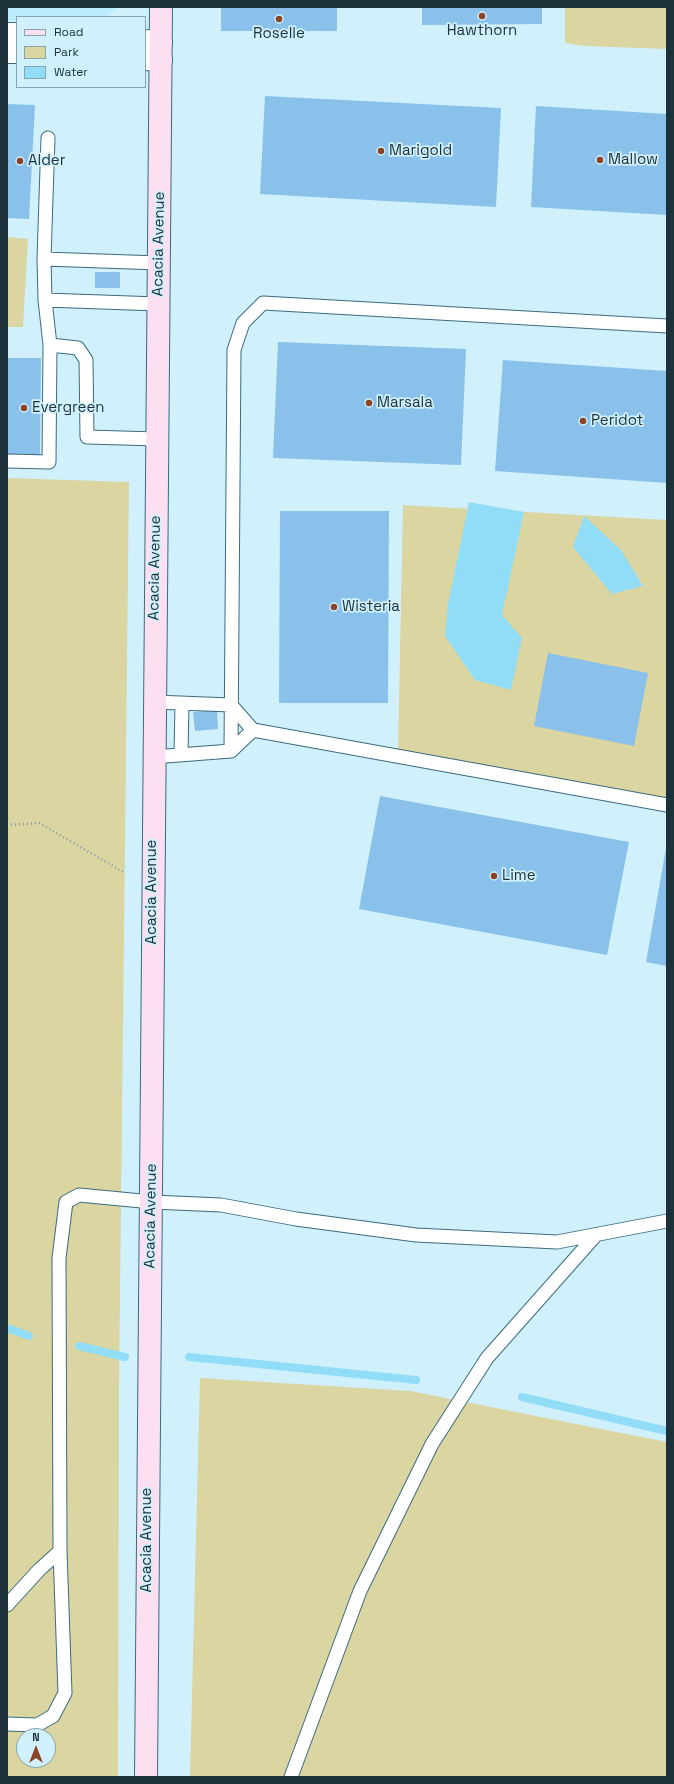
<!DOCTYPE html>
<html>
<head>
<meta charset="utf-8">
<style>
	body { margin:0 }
	#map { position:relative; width:674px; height:1784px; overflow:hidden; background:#d0f0fb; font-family:"Space Grotesk",sans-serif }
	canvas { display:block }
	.frame { position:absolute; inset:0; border:8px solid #1c3139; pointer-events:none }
	.legend { position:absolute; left:16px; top:16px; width:130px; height:72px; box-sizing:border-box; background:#d0f0fb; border:1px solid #88a4ad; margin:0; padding:5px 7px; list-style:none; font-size:12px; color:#1c3139 }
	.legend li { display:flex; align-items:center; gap:8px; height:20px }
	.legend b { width:20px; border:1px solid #88a4ad }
	.north { position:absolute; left:16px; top:1728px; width:40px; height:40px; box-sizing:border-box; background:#d0f0fb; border:1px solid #88a4ad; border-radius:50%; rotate:0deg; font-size:11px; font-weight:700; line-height:16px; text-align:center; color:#1c3139 }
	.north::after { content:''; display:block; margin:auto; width:14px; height:18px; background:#8c4325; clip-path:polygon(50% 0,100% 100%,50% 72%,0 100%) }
</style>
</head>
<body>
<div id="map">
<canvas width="674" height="1784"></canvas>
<div class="frame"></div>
<ul class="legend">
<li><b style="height:5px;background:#fddff2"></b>Road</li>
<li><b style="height:11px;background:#dbd5a2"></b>Park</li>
<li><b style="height:11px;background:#91ddf7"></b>Water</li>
</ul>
<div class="north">N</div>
</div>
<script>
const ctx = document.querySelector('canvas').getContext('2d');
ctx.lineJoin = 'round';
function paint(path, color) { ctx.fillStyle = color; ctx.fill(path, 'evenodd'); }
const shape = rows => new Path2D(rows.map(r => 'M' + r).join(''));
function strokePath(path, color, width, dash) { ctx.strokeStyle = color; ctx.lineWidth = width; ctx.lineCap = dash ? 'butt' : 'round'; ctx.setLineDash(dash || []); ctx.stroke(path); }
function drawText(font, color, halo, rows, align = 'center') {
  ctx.font = font + ' "Space Grotesk",sans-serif'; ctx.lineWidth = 3.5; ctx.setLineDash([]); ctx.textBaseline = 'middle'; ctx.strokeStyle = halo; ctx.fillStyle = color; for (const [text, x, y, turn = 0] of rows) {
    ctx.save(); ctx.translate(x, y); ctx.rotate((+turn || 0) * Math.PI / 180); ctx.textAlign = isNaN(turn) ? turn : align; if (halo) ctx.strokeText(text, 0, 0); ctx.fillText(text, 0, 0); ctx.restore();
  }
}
const built = shape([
	[7,7,118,7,107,17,17,17,17,21,7,20]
]);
const green = shape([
	[565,7,667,7,667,49,585,46,565,43],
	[7,237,28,239,23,327,7,327],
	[7,478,129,482,119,1384,118,1777,7,1777],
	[24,1736,48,1736,48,1760,24,1760],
	[403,505,667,520,667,799,398,752],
	[200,1378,410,1391,667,1442,667,1777,190,1777]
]);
const water = shape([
	[469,502,524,512,502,615,522,638,511,690,475,680,445,636,448,604],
	[584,516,621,550,643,586,612,594,573,547]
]);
const stream = shape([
	[7,1328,29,1336],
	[79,1346,125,1357],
	[189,1357,416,1380],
	[522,1397,667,1431]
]);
const building = shape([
	[221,7,337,7,337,31,221,31],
	[422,7,542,7,542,24,422,25],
	[265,96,501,108,496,207,260,194],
	[7,104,35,105,29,219,7,218],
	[536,106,667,114,667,215,531,207],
	[95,272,120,272,120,288,95,288],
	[278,342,466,349,461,465,273,458],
	[7,358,41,358,40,458,7,458],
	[503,360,667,371,667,483,495,471],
	[280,511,389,511,388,703,279,703],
	[548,653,648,673,634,746,534,726],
	[217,710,218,729,195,731,193,712],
	[380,796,629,842,607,955,359,909],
	[666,848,667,848,667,966,646,962]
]);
const path = shape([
	[7,825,39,823,125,873]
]);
const lane = shape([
	[44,259,159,263],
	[45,300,158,304],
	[50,345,78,348,86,360,87,437,157,439],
	[7,461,49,462,50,345,45,300,44,259,48,138],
	[154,702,231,705,253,730,667,805],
	[231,751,234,350,243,323,263,303,667,326],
	[181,754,182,704],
	[153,757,231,751,253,730],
	[7,1605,39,1570,60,1551,59,1258,66,1202,79,1195,152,1202,221,1205,296,1219,416,1235,557,1242,667,1221],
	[7,1724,37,1725,53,1716,65,1693,60,1551],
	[291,1777,360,1591,432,1444,487,1358,596,1235]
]);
const street = shape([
	[7,34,17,34],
	[145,41,161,42],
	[7,52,17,52],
	[145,59,161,60]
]);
const secondary = shape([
	[146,1777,161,7]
]);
const markers = [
	[482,16,4,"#8c4325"],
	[279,19,4,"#8c4325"],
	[381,151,4,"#8c4325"],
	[600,160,4,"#8c4325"],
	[20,161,4,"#8c4325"],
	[369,403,4,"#8c4325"],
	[24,408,4,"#8c4325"],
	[583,421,4,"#8c4325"],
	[334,607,4,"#8c4325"],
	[494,876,4,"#8c4325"]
];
const poiNames = [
	["Hawthorn",482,31,"center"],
	["Roselle",279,34,"center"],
	["Marigold",389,151],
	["Mallow",608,160],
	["Alder",28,161],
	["Marsala",377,403],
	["Evergreen",32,408],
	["Peridot",591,421],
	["Wisteria",342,607],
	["Lime",502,876]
];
const streetNames = [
	["Acacia Avenue",159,244,-89],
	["Acacia Avenue",155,568,-89],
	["Acacia Avenue",152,892,-90],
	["Acacia Avenue",151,1216,-89],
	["Acacia Avenue",147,1540,-90]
];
paint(built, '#baecfe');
paint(green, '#dbd5a2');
paint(water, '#91ddf7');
strokePath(stream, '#91ddf7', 8);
paint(building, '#89c1eb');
strokePath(lane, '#3a6c7d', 15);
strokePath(street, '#3a6c7d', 24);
strokePath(secondary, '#3a6c7d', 24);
strokePath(path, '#839ea8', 2.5, [1, 3]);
strokePath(lane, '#fff', 13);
strokePath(street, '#fff', 22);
strokePath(secondary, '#fddff2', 22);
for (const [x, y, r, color] of markers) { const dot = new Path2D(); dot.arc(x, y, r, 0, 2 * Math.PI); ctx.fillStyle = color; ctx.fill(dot); strokePath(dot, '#d0f0fb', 1.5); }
drawText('15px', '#1c3139', '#d0f0fb', poiNames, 'left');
drawText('15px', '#1c3139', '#d0f0fb', streetNames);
</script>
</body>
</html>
